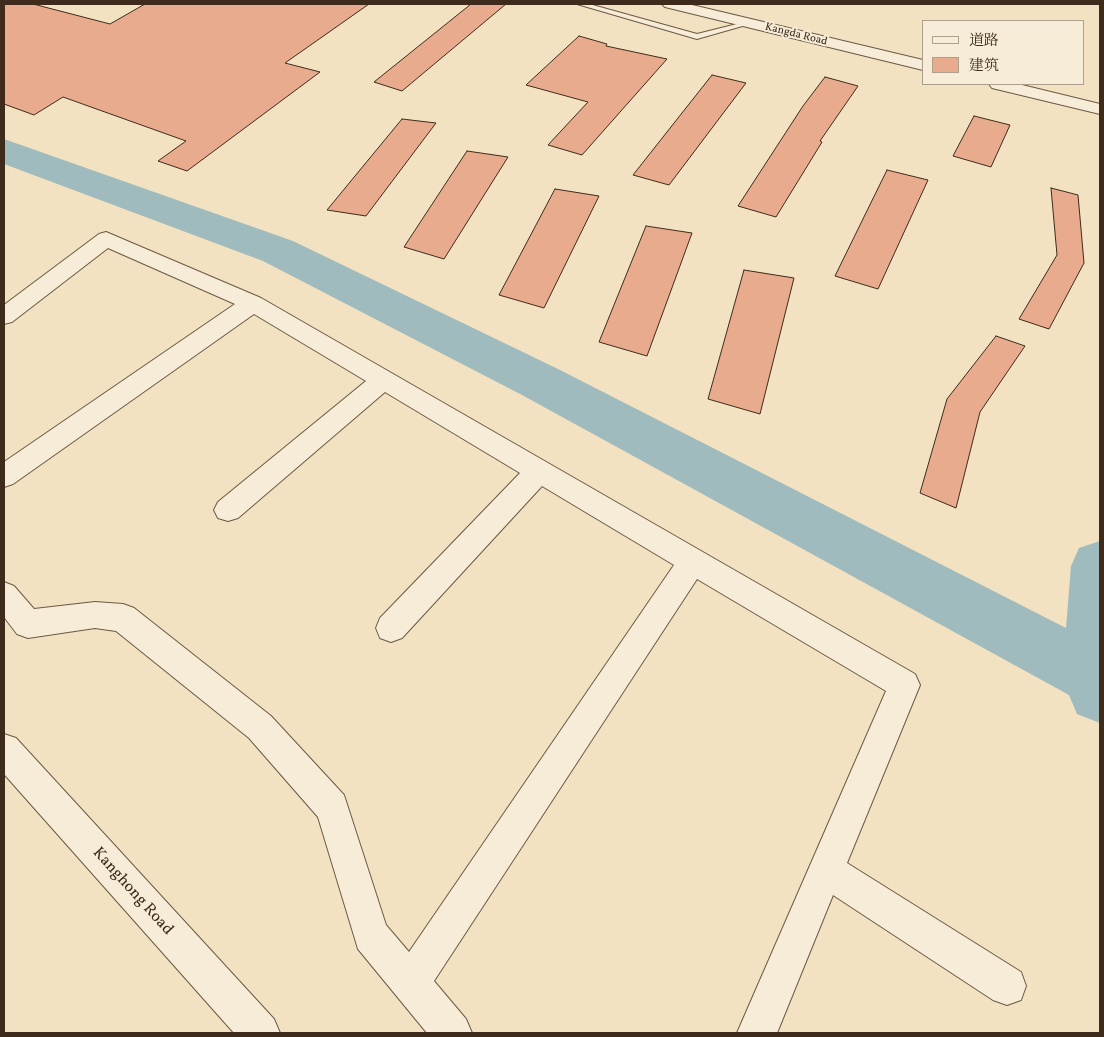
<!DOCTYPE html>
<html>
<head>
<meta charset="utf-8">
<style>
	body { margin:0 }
	#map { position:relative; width:1104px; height:1037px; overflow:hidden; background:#f2e2c1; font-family:Vollkorn,"Noto Serif SC",serif }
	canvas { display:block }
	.frame { position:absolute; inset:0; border:5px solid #3e2b1b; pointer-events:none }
	.legend { position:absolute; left:922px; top:20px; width:162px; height:65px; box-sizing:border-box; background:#f7ecd7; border:1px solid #ad9f8c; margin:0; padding:6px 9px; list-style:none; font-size:15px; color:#3e2b1b }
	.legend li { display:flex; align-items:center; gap:10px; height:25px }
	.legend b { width:25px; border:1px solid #ad9f8c }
</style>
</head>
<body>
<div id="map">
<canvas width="1104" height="1037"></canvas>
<div class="frame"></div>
<ul class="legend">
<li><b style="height:6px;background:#f7ecd7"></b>道路</li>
<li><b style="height:14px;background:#e8ab8d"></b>建筑</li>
</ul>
</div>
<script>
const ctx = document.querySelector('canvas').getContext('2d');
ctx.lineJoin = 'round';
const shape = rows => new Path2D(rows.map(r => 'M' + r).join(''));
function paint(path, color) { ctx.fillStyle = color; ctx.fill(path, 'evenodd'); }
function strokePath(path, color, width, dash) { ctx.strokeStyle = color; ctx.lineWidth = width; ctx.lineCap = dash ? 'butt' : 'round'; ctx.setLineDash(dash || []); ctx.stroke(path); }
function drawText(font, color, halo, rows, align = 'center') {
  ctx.font = font + ' Vollkorn,serif'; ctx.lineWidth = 4; ctx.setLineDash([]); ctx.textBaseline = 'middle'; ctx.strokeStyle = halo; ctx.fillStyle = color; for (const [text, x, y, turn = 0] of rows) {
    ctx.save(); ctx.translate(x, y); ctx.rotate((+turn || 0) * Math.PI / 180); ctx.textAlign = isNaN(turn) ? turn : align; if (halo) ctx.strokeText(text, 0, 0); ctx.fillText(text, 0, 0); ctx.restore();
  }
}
const river = shape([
	[4,139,293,241,558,369,1066,628,1071,566,1079,548,1100,541,1100,723,1077,714,1069,695,522,395,263,261,4,164,4,139]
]);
const building = shape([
	[4,4,33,4,110,24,145,4,369,4,285,63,320,72,187,171,158,161,186,141,63,97,34,115,4,104,4,4],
	[471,4,506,4,402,91,374,82,471,4],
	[579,36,607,44,606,46,667,59,582,155,548,145,588,102,526,85,579,36],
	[712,75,746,83,669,185,633,175,712,75],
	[825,77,858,86,820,141,822,142,776,217,738,206,803,106,825,77],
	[974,116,1010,125,991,167,953,156,974,116],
	[402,119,436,123,366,216,327,210,402,119],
	[467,151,508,157,444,259,404,247,467,151],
	[887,170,928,180,878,289,835,276,887,170],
	[1051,188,1078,195,1084,263,1049,329,1019,319,1057,255,1051,188],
	[555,189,599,196,544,308,499,295,555,189],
	[646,226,692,233,647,356,599,342,646,226],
	[744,270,794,278,760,414,708,399,744,270],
	[996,336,1025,346,980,412,956,508,920,493,947,399,996,336]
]);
const service = shape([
	[577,4,589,4,697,34,749,21,753,23,697,39,577,4]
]);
const minor = shape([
	[106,232,261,298,915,674,920,685,847,863,1021,972,1026,986,1021,1000,1007,1005,993,1000,833,895,777,1033,737,1033,886,691,697,579,434,981,466,1019,472,1033,427,1033,358,949,318,817,249,738,116,631,95,628,28,638,17,634,4,617,4,582,14,586,34,609,95,602,123,604,134,608,271,716,344,795,386,925,409,952,674,565,542,486,402,638,391,642,380,638,376,628,380,618,520,473,385,392,238,518,228,521,218,518,214,510,218,502,366,381,254,314,13,484,4,487,4,462,235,304,108,248,12,322,4,324,4,305,99,234,106,232],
	[4,734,16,738,274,1019,280,1033,234,1033,4,774,4,734]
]);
const tertiary = shape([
	[662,4,688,4,923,60,923,70,665,7,662,4],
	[989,84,1018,84,1100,104,1100,114,992,88,989,84]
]);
const farStreetnames = [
	["Kangda Road",796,35,14]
];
const nearStreetnames = [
	["Kanghong Road",132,892,48]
];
paint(river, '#a0bbbd');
paint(building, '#e8ab8d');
strokePath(building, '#3e2b1b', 1);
strokePath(service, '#6b5944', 2);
strokePath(minor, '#6b5944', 2);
strokePath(tertiary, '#6b5944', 2);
paint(service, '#f7ecd7');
paint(minor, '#f7ecd7');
paint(tertiary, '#f7ecd7');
drawText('11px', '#3e2b1b', '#f7ecd7', farStreetnames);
drawText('16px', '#3e2b1b', '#f7ecd7', nearStreetnames);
</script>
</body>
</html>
